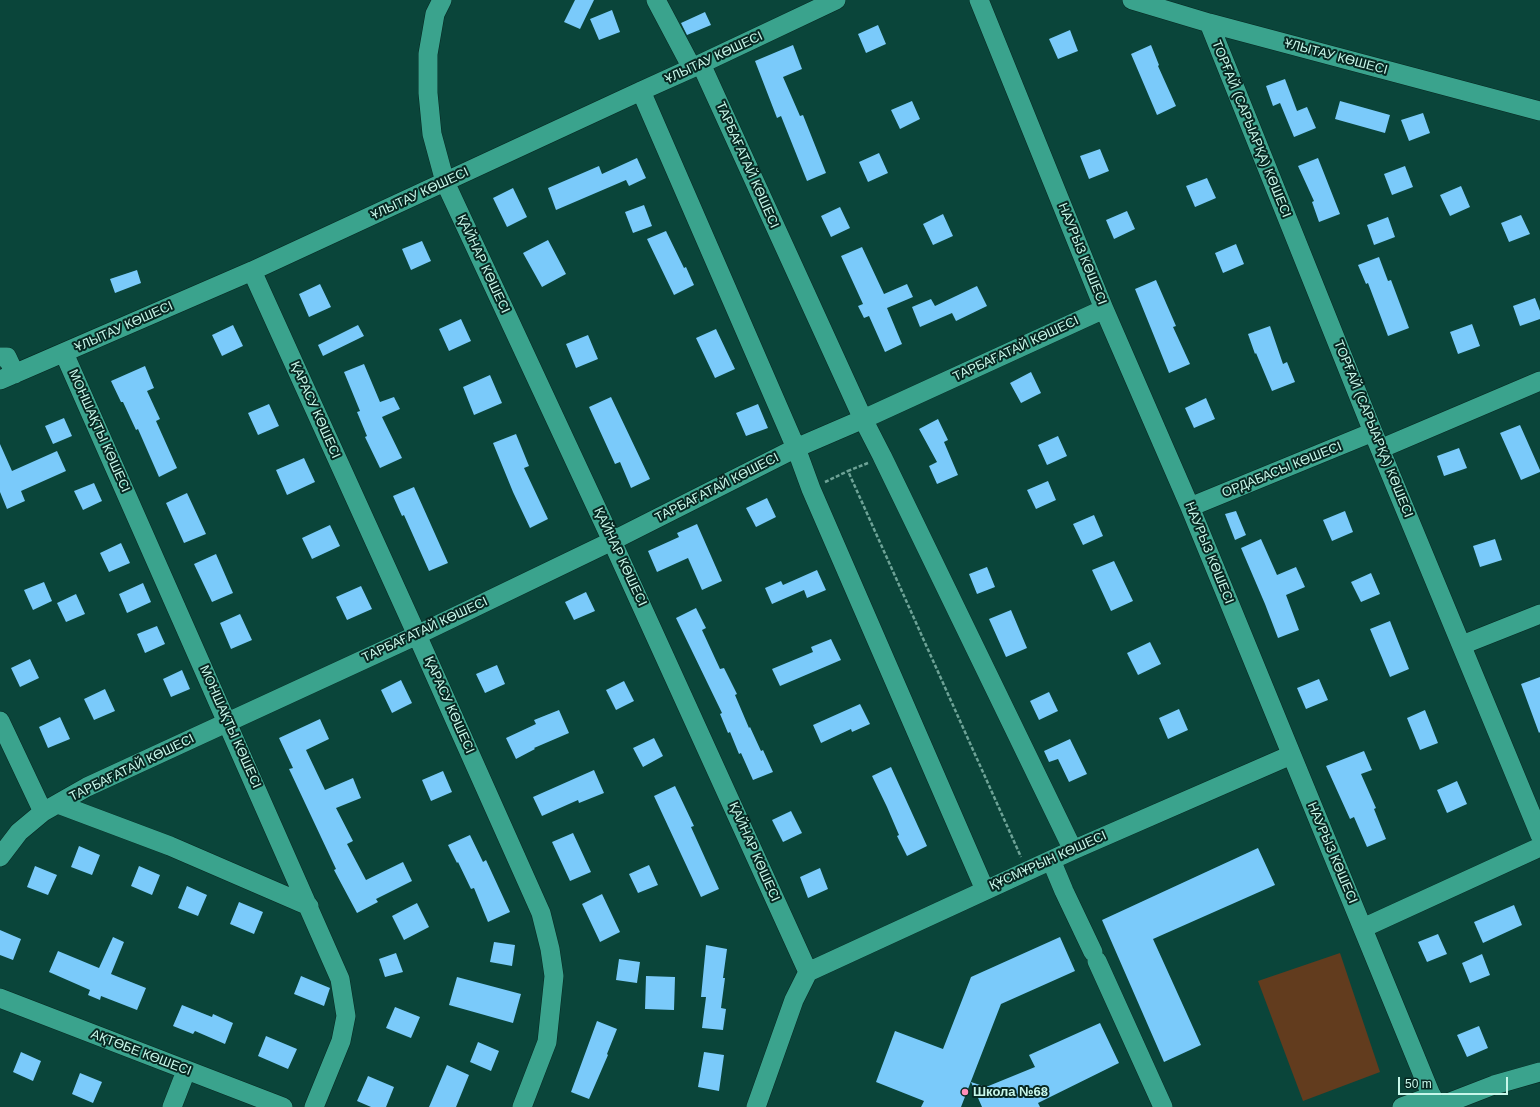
<!DOCTYPE html>
<html>
<head>
<meta charset="utf-8">
<style>
	body { margin:0 }
	#map { position:relative; width:1540px; height:1107px; overflow:hidden; background:#0a453a; font-family:Arial,sans-serif }
	canvas { display:block }
	.scale { position:absolute; left:1398px; top:1077px; width:110px; height:18px; box-sizing:border-box; border:2px solid #c8f7ea; border-top:0; padding-left:5px; font-size:12px; line-height:14px; white-space:nowrap; color:#c8f7ea; -webkit-text-stroke:3px #072822; paint-order:stroke }
</style>
</head>
<body>
<div id="map">
<canvas width="1540" height="1107"></canvas>
<div class="scale">50 m</div>
</div>
<script>
const ctx = document.querySelector('canvas').getContext('2d');
ctx.lineJoin = 'round';
function paint(path, color) { ctx.fillStyle = color; ctx.fill(path, 'evenodd'); }
const shape = rows => new Path2D(rows.map(r => 'M' + r).join(''));
function strokePath(path, color, width, dash) { ctx.strokeStyle = color; ctx.lineWidth = width; ctx.lineCap = dash ? 'butt' : 'round'; ctx.setLineDash(dash || []); ctx.stroke(path); }
function drawText(font, color, halo, rows, align = 'center') {
  ctx.font = font + ' Arial,sans-serif'; ctx.lineWidth = 4; ctx.setLineDash([]); ctx.textBaseline = 'middle'; ctx.strokeStyle = halo; ctx.fillStyle = color; for (const [text, x, y, turn = 0] of rows) {
    ctx.save(); ctx.translate(x, y); ctx.rotate((+turn || 0) * Math.PI / 180); ctx.textAlign = isNaN(turn) ? turn : align; if (halo) ctx.strokeText(text, 0, 0); ctx.fillText(text, 0, 0); ctx.restore();
  }
}
const green = shape([
	[1340,953,1380,1072,1303,1101,1258,981]
]);
const building = shape([
	[575,0,594,0,580,29,564,22],
	[612,10,620,32,599,40,590,19],
	[705,12,711,25,687,35,681,23],
	[878,25,886,44,866,53,858,34],
	[1070,30,1078,51,1058,59,1049,39],
	[793,45,802,69,783,77,800,116,803,115,826,173,807,181,781,116,777,118,755,61],
	[1151,45,1159,65,1158,66,1176,106,1157,115,1131,54],
	[1285,79,1297,111,1307,107,1316,128,1294,137,1280,103,1273,106,1266,86],
	[912,101,920,119,900,129,891,110],
	[1340,101,1390,115,1385,133,1335,119],
	[1423,113,1430,133,1409,141,1401,120],
	[1100,149,1109,171,1089,179,1080,156],
	[879,153,888,173,868,182,859,162],
	[637,158,646,178,629,186,626,180,556,210,548,188,599,166,602,174],
	[1318,158,1340,214,1319,222,1312,202,1314,201,1298,166],
	[1405,166,1413,187,1392,195,1384,174],
	[1207,178,1216,198,1195,207,1186,186],
	[1461,186,1470,207,1450,216,1440,195],
	[513,188,527,217,507,227,493,198],
	[644,205,652,226,633,233,625,212],
	[840,207,850,228,831,237,821,216],
	[1127,211,1135,229,1114,239,1106,220],
	[943,214,953,236,933,245,923,224],
	[1521,215,1530,234,1509,242,1501,223],
	[1388,217,1395,237,1374,245,1367,225],
	[666,231,684,268,686,267,694,285,674,295,647,239],
	[548,240,566,274,542,287,523,253],
	[422,241,431,261,411,270,402,249],
	[1236,244,1244,264,1223,273,1215,253],
	[862,247,884,294,907,284,913,297,887,308,902,344,885,352,869,316,864,318,858,306,863,304,841,256],
	[1379,257,1388,281,1391,280,1409,328,1388,336,1368,283,1366,284,1358,265],
	[137,270,141,283,115,293,110,279],
	[1156,280,1176,326,1173,327,1190,364,1169,373,1135,289],
	[320,284,331,307,309,317,299,294],
	[977,286,987,306,956,321,952,313,920,327,912,307,931,299,935,306],
	[1535,298,1540,311,1540,319,1520,326,1513,306],
	[461,319,471,341,449,351,439,329],
	[1472,324,1480,346,1458,354,1450,332],
	[233,325,243,346,222,356,212,335],
	[358,325,364,336,323,356,318,345],
	[1270,326,1283,364,1287,362,1295,382,1272,391,1256,353,1255,354,1248,334],
	[716,329,735,369,715,378,696,338],
	[588,335,598,359,576,368,566,344],
	[364,364,380,402,394,397,400,409,382,417,402,458,380,468,365,437,367,436,357,412,360,411,344,372],
	[145,366,154,388,147,391,160,419,156,421,177,468,159,477,138,429,136,430,123,402,121,402,111,381],
	[1031,372,1041,393,1021,403,1010,383],
	[490,375,502,403,474,415,463,387],
	[611,397,650,479,631,488,620,462,615,464,589,407],
	[1206,398,1215,419,1194,428,1185,408],
	[269,404,279,426,258,435,248,413],
	[758,404,768,428,746,436,736,413],
	[64,418,72,436,53,444,45,426],
	[938,419,948,440,944,442,958,475,937,484,929,466,937,462,919,429],
	[1520,425,1540,470,1540,472,1521,480,1500,433],
	[516,434,529,466,524,468,548,519,530,528,513,492,493,443],
	[1058,436,1067,456,1047,465,1038,445],
	[0,444,12,471,57,451,66,471,21,491,25,501,7,509,0,492],
	[1459,448,1467,468,1444,476,1437,456],
	[304,458,315,482,287,495,276,470],
	[1048,481,1056,500,1036,509,1027,490],
	[94,483,102,501,83,510,74,491],
	[414,487,448,563,429,571,404,515,402,516,393,496],
	[187,493,206,534,184,543,166,503],
	[767,498,776,517,756,527,746,508],
	[1236,511,1246,535,1235,540,1225,514],
	[1345,511,1353,532,1332,541,1323,520],
	[1094,515,1103,536,1083,545,1073,524],
	[697,524,722,581,702,590,688,558,657,572,648,551,679,537,677,533],
	[330,525,340,546,312,559,302,538],
	[1261,539,1277,575,1296,567,1305,587,1286,595,1299,630,1278,638,1265,604,1241,548],
	[1495,539,1502,560,1480,567,1473,546],
	[121,543,130,563,109,572,100,553],
	[216,554,233,593,212,602,194,564],
	[1114,561,1133,601,1111,611,1092,570],
	[987,567,995,587,977,594,969,574],
	[817,570,826,590,807,598,804,590,772,604,765,588,781,581,783,585],
	[1371,573,1380,594,1361,602,1351,582],
	[44,582,52,601,33,610,24,590],
	[143,583,151,602,127,613,119,594],
	[361,586,372,609,347,620,336,597],
	[586,592,595,611,574,620,565,602],
	[76,594,85,614,66,622,57,603],
	[696,608,706,628,702,630,720,669,724,668,737,694,735,695,749,728,750,727,761,751,763,750,773,772,753,780,741,753,739,754,730,732,728,733,720,714,722,713,676,618],
	[1011,610,1027,648,1006,657,989,619],
	[240,614,252,640,231,649,220,623],
	[1390,621,1409,669,1390,677,1370,629],
	[157,626,165,644,145,653,137,634],
	[831,639,841,660,780,686,772,669,813,652,811,647],
	[1150,642,1161,664,1138,675,1127,653],
	[30,659,39,678,20,687,11,668],
	[497,665,505,684,485,693,476,674],
	[182,670,190,689,171,697,163,679],
	[1540,677,1540,732,1539,733,1521,684],
	[1319,679,1328,700,1306,709,1297,688],
	[401,680,412,703,392,713,381,690],
	[624,681,634,701,616,710,606,690],
	[105,689,115,711,94,720,84,699],
	[1049,692,1058,711,1039,720,1030,701],
	[860,704,870,724,852,732,851,729,821,743,813,725],
	[1179,709,1188,730,1168,739,1159,718],
	[559,710,569,733,534,748,535,749,516,759,506,738,536,724,534,720],
	[1425,710,1438,743,1420,750,1407,718],
	[60,717,70,739,48,748,39,727],
	[320,719,329,739,306,750,325,790,353,778,361,798,336,808,353,841,347,844,366,880,403,862,412,881,376,899,378,902,357,913,334,870,336,869,289,769,293,768,279,738],
	[654,738,663,756,643,767,633,748],
	[1070,739,1087,774,1069,782,1058,759,1049,762,1044,751],
	[1364,751,1372,770,1361,774,1376,808,1374,809,1386,839,1367,847,1354,817,1350,819,1326,766],
	[891,767,927,846,907,856,897,836,899,835,887,807,872,776],
	[594,770,604,793,579,803,578,800,542,816,533,797],
	[443,771,452,792,431,801,422,780],
	[1457,781,1467,804,1447,813,1437,790],
	[675,786,694,826,691,827,719,889,701,897,654,796],
	[791,811,802,833,783,842,772,820],
	[573,833,591,872,570,881,552,842],
	[470,835,483,862,486,860,510,912,488,922,474,888,471,889,458,862,457,863,448,845],
	[79,846,100,855,92,875,71,867],
	[1258,848,1275,885,1153,939,1201,1045,1164,1062,1102,920],
	[649,865,658,885,638,893,629,874],
	[35,866,57,875,48,895,27,887],
	[139,866,160,875,152,895,131,886],
	[820,868,828,889,808,898,800,877],
	[187,886,207,895,198,916,178,908],
	[602,894,620,932,600,942,582,904],
	[239,902,263,912,254,934,230,924],
	[417,903,429,927,404,940,392,916],
	[1514,905,1522,925,1483,943,1474,922],
	[0,930,21,939,13,960,0,955],
	[1438,934,1447,954,1427,962,1418,942],
	[113,937,124,942,111,974,146,988,137,1010,101,996,100,1000,88,995,90,990,49,972,58,951,99,968],
	[1060,937,1075,971,1001,1004,961,1107,921,1107,924,1101,876,1082,895,1031,943,1049,971,977],
	[494,942,515,945,512,966,490,962],
	[706,945,727,949,723,978,725,978,721,1008,726,1009,723,1030,702,1028,706,997,701,997],
	[396,953,403,972,385,977,379,959],
	[1482,954,1490,975,1470,983,1462,963],
	[619,959,640,962,637,983,616,980],
	[301,976,330,988,324,1006,294,994],
	[646,976,675,977,674,1010,645,1009],
	[457,977,521,994,513,1023,449,1005],
	[182,1005,212,1017,213,1014,233,1023,225,1044,195,1031,193,1034,173,1026],
	[395,1007,420,1017,411,1038,386,1028],
	[597,1021,617,1029,607,1054,608,1055,589,1099,571,1092],
	[1100,1023,1119,1063,1038,1103,1040,1107,982,1107,971,1082,986,1087,1035,1067,1029,1055],
	[1479,1026,1488,1048,1467,1057,1457,1035],
	[266,1036,297,1049,288,1069,258,1056],
	[478,1042,499,1051,491,1071,470,1062],
	[21,1052,41,1061,33,1081,13,1072],
	[704,1052,724,1055,719,1091,698,1087],
	[447,1065,469,1075,456,1107,429,1107],
	[80,1073,102,1082,93,1103,72,1094],
	[368,1076,394,1087,386,1107,371,1107,357,1101]
]);
const path = shape([
	[868,463,848,471,1021,857],
	[825,482,848,471]
]);
const minor = shape([
	[442,0,435,14,428,54,428,93,432,134,445,182,612,541,808,972,794,1000,756,1107],
	[656,0,692,68],
	[979,0,1104,309,1190,507,1436,1107],
	[1132,0,1209,23,1540,111],
	[1209,23,1373,432,1540,835],
	[701,64,863,419,882,456,1073,850],
	[641,91,796,448,811,489,985,890],
	[252,271,417,635,541,913,550,949,554,976,547,1042,522,1107],
	[64,353,340,979,346,1016,341,1041,314,1107],
	[0,357,7,357,15,374],
	[0,380,252,271,641,91,692,68,836,0],
	[1380,449,1540,381],
	[1190,507,1373,432],
	[1462,645,1540,614],
	[0,721,43,812],
	[58,804,170,846,309,906],
	[0,857,19,832,43,812,87,787,417,635,612,541,796,448,868,417,1104,309],
	[1051,860,1064,891,1093,952],
	[1363,928,1540,847],
	[1097,961,1163,1107],
	[808,972,1073,850,1291,755],
	[0,998,283,1107],
	[172,1107,186,1071],
	[1402,1107,1432,1096],
	[1437,1107,1494,1085,1540,1072]
]);
const markers = [
	[965,1092,4,"#ff8eb9"]
];
const streetNames = [
	["ҰЛЫТАУ КӨШЕСІ",1336,57,15],
	["ҰЛЫТАУ КӨШЕСІ",714,58,-25],
	["ТОРҒАЙ (САРЫАРҚА) КӨШЕСІ",1251,129,68],
	["ТАРБАҒАТАЙ КӨШЕСІ",747,165,66],
	["ҰЛЫТАУ КӨШЕСІ",420,194,-25],
	["НАУРЫЗ КӨШЕСІ",1082,254,68],
	["ҚАЙНАР КӨШЕСІ",483,264,65],
	["ҰЛЫТАУ КӨШЕСІ",124,327,-24],
	["ТАРБАҒАТАЙ КӨШЕСІ",1016,349,-25],
	["ҚАРАСУ КӨШЕСІ",315,410,66],
	["ТОРҒАЙ (САРЫАРҚА) КӨШЕСІ",1373,429,68],
	["МОНШАҚТЫ КӨШЕСІ",99,431,66],
	["ОРДАБАСЫ КӨШЕСІ",1282,470,-22],
	["ТАРБАҒАТАЙ КӨШЕСІ",717,488,-27],
	["НАУРЫЗ КӨШЕСІ",1209,553,68],
	["ҚАЙНАР КӨШЕСІ",620,557,65],
	["ТАРБАҒАТАЙ КӨШЕСІ",425,630,-25],
	["ҚАРАСУ КӨШЕСІ",449,705,66],
	["МОНШАҚТЫ КӨШЕСІ",230,727,66],
	["ТАРБАҒАТАЙ КӨШЕСІ",132,768,-26],
	["ҚАЙНАР КӨШЕСІ",754,852,66],
	["НАУРЫЗ КӨШЕСІ",1332,853,67],
	["ҚҰСМҰРЫН КӨШЕСІ",1048,861,-24],
	["АҚТӨБЕ КӨШЕСІ",141,1053,21]
];
const poiNames = [
	["Школа №68",973,1092]
];
paint(green, '#623c1e');
paint(building, '#7acafa');
strokePath(minor, '#072822', 20);
strokePath(path, '#6ea397', 2.5, [4, 2]);
strokePath(minor, '#3aa38d', 19);
for (const [x, y, r, color] of markers) { const dot = new Path2D(); dot.arc(x, y, r, 0, 2 * Math.PI); ctx.fillStyle = color; ctx.fill(dot); strokePath(dot, '#072822', 1.5); }
drawText('13px', '#c8f7ea', '#072822', streetNames);
drawText('bold 13px', '#c8f7ea', '#072822', poiNames, 'left');
</script>
</body>
</html>
